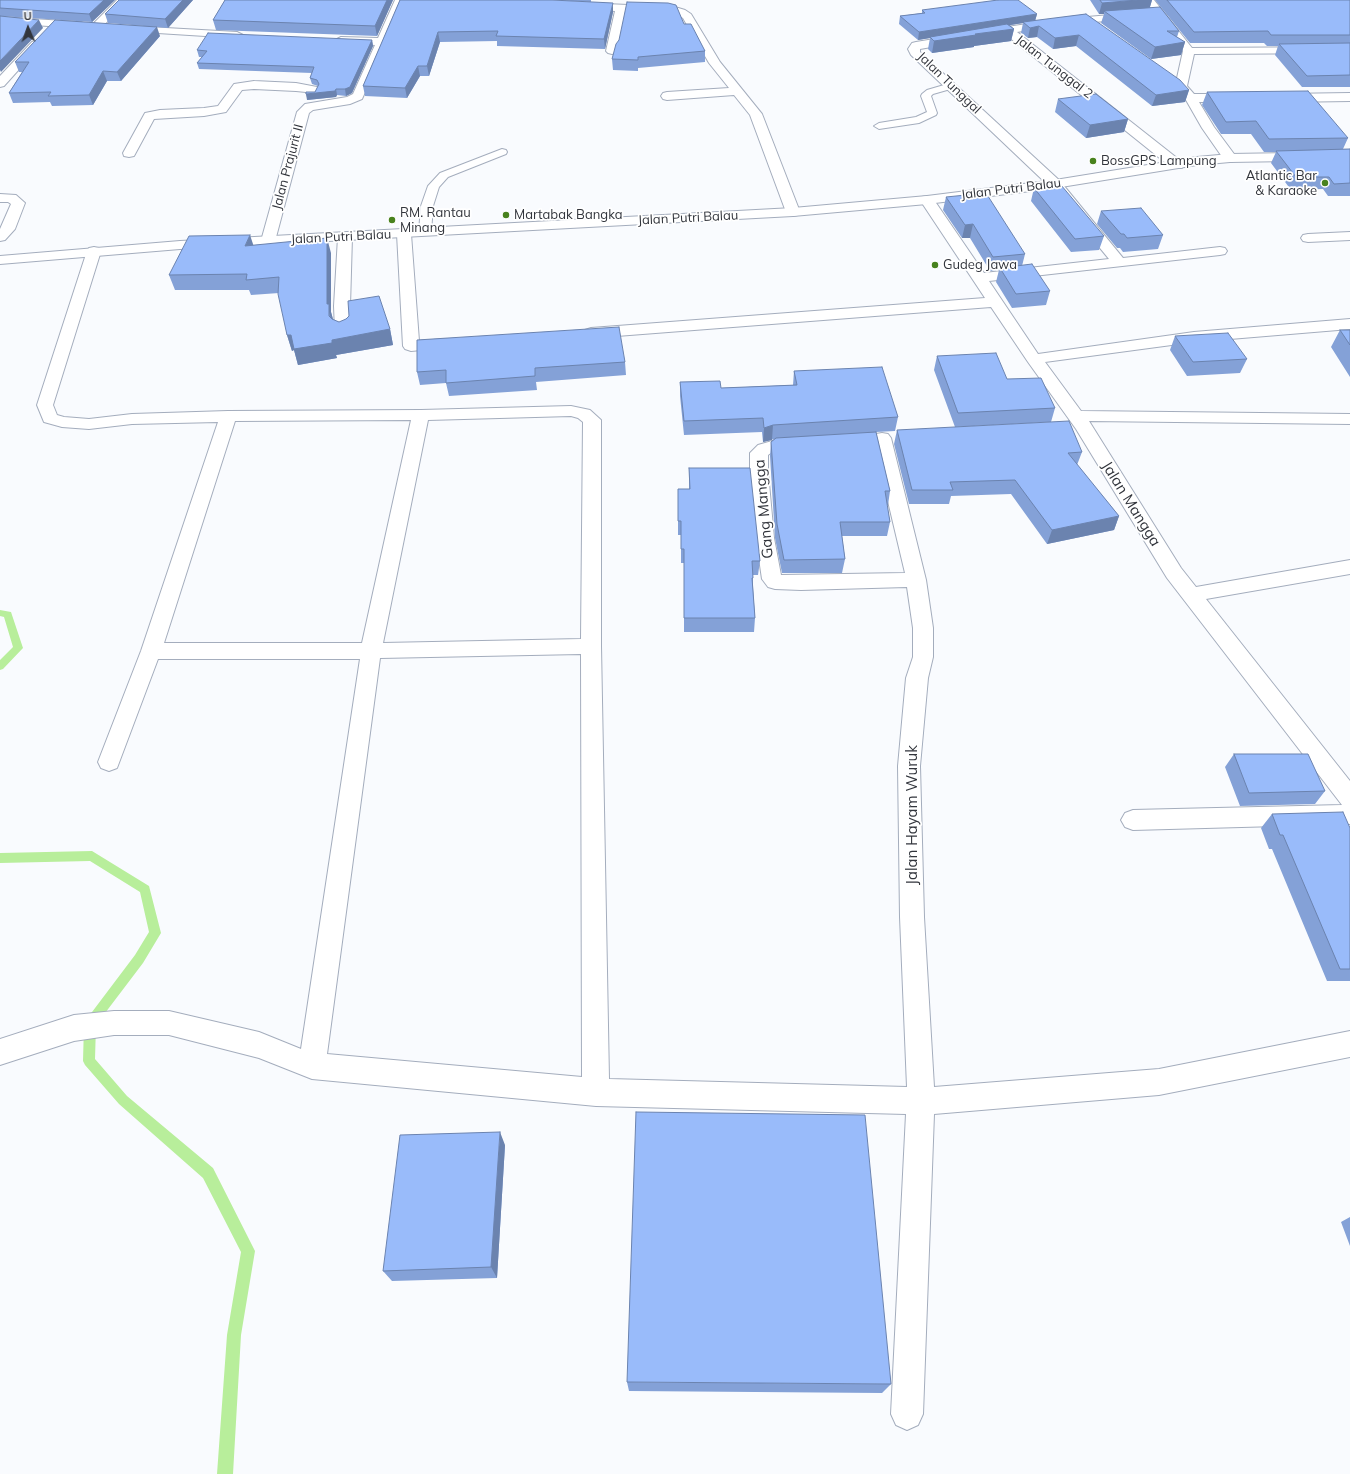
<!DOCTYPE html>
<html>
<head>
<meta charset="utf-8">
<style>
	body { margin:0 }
	#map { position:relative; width:1350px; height:1474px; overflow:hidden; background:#f9fbfe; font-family:Mulish,sans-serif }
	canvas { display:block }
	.north { position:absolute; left:8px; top:8px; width:40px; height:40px; -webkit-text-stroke:3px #fff; paint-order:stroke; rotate:358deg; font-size:11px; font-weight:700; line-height:16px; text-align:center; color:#32353c }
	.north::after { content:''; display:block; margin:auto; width:14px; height:18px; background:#32353c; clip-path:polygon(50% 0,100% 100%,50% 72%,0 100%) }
</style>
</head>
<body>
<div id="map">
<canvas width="1350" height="1474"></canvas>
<div class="north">U</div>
</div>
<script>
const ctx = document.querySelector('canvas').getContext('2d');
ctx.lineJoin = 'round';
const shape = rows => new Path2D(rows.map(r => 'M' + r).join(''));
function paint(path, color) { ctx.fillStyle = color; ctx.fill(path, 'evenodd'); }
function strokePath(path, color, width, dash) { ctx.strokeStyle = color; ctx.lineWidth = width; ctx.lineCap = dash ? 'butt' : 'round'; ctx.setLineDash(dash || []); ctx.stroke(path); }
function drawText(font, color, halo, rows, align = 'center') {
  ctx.font = font + ' Mulish,sans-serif'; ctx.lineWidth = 3.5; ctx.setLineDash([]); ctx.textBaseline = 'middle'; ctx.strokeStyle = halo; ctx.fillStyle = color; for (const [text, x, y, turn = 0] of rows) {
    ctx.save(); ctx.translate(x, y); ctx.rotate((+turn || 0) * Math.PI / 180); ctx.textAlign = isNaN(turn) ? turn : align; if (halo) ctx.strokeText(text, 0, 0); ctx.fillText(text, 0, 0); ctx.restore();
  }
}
const stream = shape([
	[0,610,11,612,23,648,3,669,0,670,0,660,13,647,4,617,0,616,0,610],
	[92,851,149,886,161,933,143,963,96,1025,95,1059,127,1096,213,1168,255,1251,241,1335,233,1474,217,1474,227,1335,241,1252,203,1178,119,1104,85,1065,83,1061,84,1024,86,1020,135,955,149,932,140,892,90,861,0,863,0,853,92,851]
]);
const service = shape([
	[951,83,954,84,956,86,954,88,933,94,931,96,937,113,936,115,919,123,879,129,874,126,879,123,916,117,927,112,921,96,922,94,927,90,951,83],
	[502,149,506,150,507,152,506,154,448,177,439,187,433,206,431,232,429,234,425,235,421,234,419,232,421,206,428,186,440,173,502,149]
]);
const minor = shape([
	[117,0,128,0,101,28,93,28,91,26,117,0],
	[395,0,405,0,362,99,350,104,313,110,309,113,275,241,273,244,268,245,263,244,261,241,297,112,305,104,347,97,353,94,375,45,341,43,335,40,341,37,378,38,395,0],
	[1143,0,1154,0,1192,48,1350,47,1350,53,1194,54,1187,86,1194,94,1234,94,1238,95,1240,98,1238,101,1234,102,1199,102,1214,127,1237,158,1235,161,1230,162,1225,161,1202,128,1186,100,1175,87,1183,51,1143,0],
	[582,3,675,7,685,10,691,14,720,62,762,114,800,212,798,215,793,216,788,215,786,212,750,115,734,95,667,100,663,99,661,96,663,93,667,92,729,88,709,63,683,18,674,13,626,11,618,51,616,53,612,54,608,53,606,51,615,11,578,8,577,6,582,3],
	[1133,13,1138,16,1137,18,1053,26,1017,32,1182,162,1184,165,1182,168,1172,168,1005,34,920,49,920,52,1060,181,1123,258,1220,247,1225,248,1227,251,1225,254,1220,255,989,281,1038,354,1194,332,1350,319,1350,329,1194,342,1045,362,1081,411,1350,414,1350,424,1089,421,1181,568,1196,587,1350,560,1350,574,1206,599,1350,781,1350,824,1133,830,1125,827,1121,820,1125,813,1133,810,1342,805,1167,578,1076,429,1028,362,991,307,591,338,585,336,583,333,585,330,591,328,985,298,920,200,922,197,927,196,932,197,984,273,1109,259,1050,187,911,55,908,49,912,43,916,42,1007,27,1053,20,1133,13],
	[0,17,81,22,87,25,81,28,0,23,0,17],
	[130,26,237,32,243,35,237,38,126,31,124,29,130,26],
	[36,41,40,42,42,44,40,46,4,86,0,87,0,76,32,42,36,41],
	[254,81,296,83,317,87,319,90,316,97,312,98,308,97,306,92,296,91,254,89,242,90,226,112,204,116,154,119,134,156,129,157,124,156,123,153,145,113,160,110,204,108,218,106,234,84,254,81],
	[1350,93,1350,101,1284,102,1280,101,1278,98,1280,95,1284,94,1350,93],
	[0,194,16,195,25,203,15,229,5,240,0,241,0,229,11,204,8,202,0,202,0,194],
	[404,230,409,231,411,234,419,341,447,339,453,341,455,344,453,347,411,351,405,349,403,346,397,234,399,231,404,230],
	[1350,232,1350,240,1308,242,1303,241,1301,238,1303,235,1308,234,1350,232],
	[345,233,350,234,352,237,350,306,351,331,349,334,343,336,337,334,335,331,334,306,338,237,340,234,345,233],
	[94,247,99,248,101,251,53,405,57,415,64,417,89,419,132,414,228,411,421,410,571,406,590,410,601,420,601,646,609,1079,907,1087,900,917,898,766,906,678,913,657,913,628,907,587,801,590,775,589,768,587,762,579,756,538,750,472,750,453,758,445,772,441,800,439,806,440,809,444,806,448,774,451,768,455,768,472,774,538,781,575,905,573,873,438,876,434,882,433,888,434,891,438,926,580,933,628,933,657,928,678,920,766,924,917,934,1087,1159,1069,1350,1031,1350,1057,1159,1095,934,1114,923,1414,918,1425,907,1430,896,1425,891,1414,906,1114,596,1106,312,1079,259,1058,169,1035,114,1035,74,1041,0,1065,0,1039,74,1015,114,1011,169,1011,259,1032,301,1049,360,659,158,659,117,768,109,771,101,768,98,762,141,651,218,422,132,424,89,429,62,427,44,422,37,405,87,251,89,248,94,247],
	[571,416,578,418,583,422,581,639,383,643,428,420,571,416],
	[411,420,362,643,164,643,235,421,411,420],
	[581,654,582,1077,327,1054,380,658,581,654]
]);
const secondary = shape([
	[1350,152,1350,160,1230,162,1197,165,1055,188,927,204,793,216,180,249,0,264,0,256,180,241,793,208,927,196,1055,180,1197,157,1230,154,1350,152]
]);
const wall = shape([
	[0,0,115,0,92,22,0,16],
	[119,0,193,0,168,28,108,23,105,14],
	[225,0,393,0,377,36,216,30,213,20],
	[400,0,613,12,605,49,497,46,497,41,440,42,429,76,420,76,407,98,365,96,363,86],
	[552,0,591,0,591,2],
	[1090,0,1152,0,1150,7,1179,31,1177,37,1185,42,1181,55,1151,59,1101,23,1104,14,1099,14],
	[1155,0,1350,0,1350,87,1302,87,1275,55,1278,46,1267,46,1264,43,1190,43],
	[922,10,1037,14,1035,21,1086,14,1189,90,1185,102,1152,106,1076,46,1053,49,1037,37,1028,38,1021,33,1023,23,1010,25,1014,29,1011,41,974,46,974,47,932,53,928,49,930,38,918,40,899,24,900,16,922,13],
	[684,24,705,51,705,62,638,68,638,71,613,70,612,59,619,40],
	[160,36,121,81,107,81,93,105,52,106,50,102,13,103,9,93,22,72,19,72,15,62],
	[372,40,373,46,352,93,346,96,337,95,336,97,307,100,315,92,318,86,312,84,310,78,312,73,199,69,197,63,202,57,199,57,197,50],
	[1207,92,1348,138,1343,149,1350,149,1350,196,1328,196,1323,189,1291,190,1271,163,1276,152,1264,152,1251,134,1221,134,1202,105],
	[1058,99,1128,119,1124,132,1086,138,1055,112],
	[1034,188,1104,236,1099,250,1071,252,1031,201],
	[946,197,1025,254,1022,266,1050,291,1046,305,1012,308,996,282,999,270,990,271,970,238,962,238,943,210],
	[1101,211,1163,235,1158,249,1123,252,1120,248,1117,248,1097,224],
	[253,246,331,253,331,312,333,320,339,322,390,329,393,345,336,355,337,358,298,365,294,350,292,351,287,335,279,293,251,295,249,290,175,290,169,275],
	[1340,330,1350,330,1350,377,1331,347],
	[1175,336,1247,359,1240,373,1187,376,1170,350],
	[417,340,625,362,626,375,536,382,537,390,449,396,446,383,420,385,417,372],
	[937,356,1007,379,1055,408,1051,422,955,427,934,370],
	[794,371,898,417,895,431,876,432,890,491,888,505,887,505,890,522,887,536,842,536,845,559,842,573,782,573,775,538,770,456,771,442,774,439,763,442,762,432,684,435,680,396,680,382,721,388,793,385],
	[897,430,1082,452,1077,465,1119,516,1114,530,1047,544,1011,494,951,496,949,504,909,504,894,444],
	[689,468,760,561,758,575,753,575,753,587,755,618,754,632,684,632,684,563,681,563,681,535,678,535,678,489,689,489],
	[1234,754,1325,791,1315,804,1240,806,1225,767],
	[1272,814,1350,828,1350,981,1327,981,1272,849,1269,849,1261,828],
	[505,1145,497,1278,392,1281,383,1271],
	[1350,1217,1350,1246,1341,1222],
	[627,1382,891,1384,882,1393,629,1391]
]);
const shadedWall = shape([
	[104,0,115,0,92,22,89,14],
	[183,0,193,0,168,28,165,19],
	[387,0,393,0,377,36,375,26],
	[1138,0,1152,0,1149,10,1104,11,1104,14,1099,14,1102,3],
	[613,3,613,12,605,49,604,39],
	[1037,14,1035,21,1023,22,1023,23,931,38,930,37,930,38,918,40,919,32],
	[39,20,43,28,1,72,0,70,0,61],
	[1039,26,1037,37,1028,38,1030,28],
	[157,27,160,36,121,81,117,72],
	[1014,29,1011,41,974,46,974,47,932,53,934,41,975,34],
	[438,32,440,42,429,76,427,66],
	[1079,35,1076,46,1053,49,1055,38],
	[372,40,373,46,352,93,346,96,345,89],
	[1185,42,1181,55,1151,59,1155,47],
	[418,66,420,76,407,98,405,88],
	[103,71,107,81,93,105,89,95],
	[336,89,337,95,336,97,307,100,306,94],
	[1189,90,1185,102,1152,106,1156,95],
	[1128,119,1124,132,1086,138,1090,125],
	[973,224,970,238,962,238,965,225],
	[250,235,255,250,245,246],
	[327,238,331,253,331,312,333,319,334,331,327,304],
	[390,329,393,345,336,355,337,358,298,365,294,350,292,351,287,335,291,335,332,340],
	[773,425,772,440,763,442,764,428],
	[1119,516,1114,530,1047,544,1052,530],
	[500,1132,505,1145,497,1278,491,1267]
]);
const building = shape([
	[0,0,104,0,89,14,0,8,0,0],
	[119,0,183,0,165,19,105,14,119,0],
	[225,0,387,0,375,26,213,20,225,0],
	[400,0,552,0,613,3,604,39,496,36,498,31,438,32,427,66,418,66,405,88,363,86,400,0],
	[998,0,1018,0,1037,14,919,32,900,16,925,13,922,10,998,0],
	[1100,0,1138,0,1102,3,1100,0],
	[1167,0,1350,0,1350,35,1271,35,1268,31,1194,32,1167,0],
	[627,2,668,3,676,5,684,24,691,24,705,51,638,57,638,60,612,59,616,44,619,40,627,2],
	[1160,7,1179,31,1167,31,1185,42,1155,47,1104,11,1160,7],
	[1086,14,1180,80,1189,90,1156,95,1079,35,1055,38,1039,26,1030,28,1023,22,1086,14],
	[0,16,39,20,0,61,0,16],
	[55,20,157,27,117,72,103,71,89,95,48,96,51,92,9,93,29,62,15,62,55,20],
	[1007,24,1014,29,975,34,976,35,934,41,930,37,1007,24],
	[208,33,372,40,350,87,345,89,336,89,335,91,306,94,306,92,315,92,319,84,317,80,310,78,314,67,197,63,207,51,197,50,208,33],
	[1350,43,1350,75,1307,76,1279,44,1350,43],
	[1308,91,1348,138,1269,139,1256,121,1226,122,1207,92,1308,91],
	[1096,94,1128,119,1090,125,1058,99,1096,94],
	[1350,149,1350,183,1334,184,1329,177,1296,177,1276,151,1350,149],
	[1061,185,1104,236,1075,239,1034,188,1061,185],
	[986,193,1025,254,993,257,973,224,965,225,946,197,986,193],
	[1141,208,1163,235,1127,238,1124,234,1121,234,1101,211,1141,208],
	[250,235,245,246,327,238,327,304,329,304,329,316,332,319,339,322,346,319,349,316,348,301,379,296,390,329,332,340,332,343,294,349,291,335,287,335,278,294,279,277,246,280,247,274,169,275,189,236,250,235],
	[1032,264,1050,291,1016,294,1000,268,1032,264],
	[619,327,625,362,535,368,535,376,446,383,446,370,417,372,417,340,619,327],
	[1340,330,1350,330,1350,345,1340,330],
	[1228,333,1247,359,1193,362,1175,336,1228,333],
	[996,353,1007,379,1041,378,1055,408,958,413,937,356,996,353],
	[882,367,898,417,773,425,764,428,763,418,684,421,680,382,720,381,721,388,797,385,794,371,882,367],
	[1069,421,1082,452,1068,453,1119,516,1052,530,1015,480,950,482,953,490,912,490,897,430,1069,421],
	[876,432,890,491,885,491,890,522,840,522,845,559,784,560,777,524,771,442,776,438,876,432],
	[689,468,750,468,760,561,752,561,753,578,752,578,755,618,684,618,684,549,681,549,681,521,678,521,678,489,690,489,689,468],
	[1234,754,1308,754,1325,791,1249,793,1234,754],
	[1343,812,1350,828,1350,969,1340,969,1283,835,1280,835,1272,814,1343,812],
	[636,1112,865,1115,891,1384,627,1382,636,1112],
	[500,1132,491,1267,383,1271,400,1135,500,1132]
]);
const markers = [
	[1093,161,4,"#48821d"],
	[1325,183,4,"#48821d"],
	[506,215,4,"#48821d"],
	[392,220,4,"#48821d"],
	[935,265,4,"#48821d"]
];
const farStreetnames = [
	["Jalan Tunggal 2",1054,67,38],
	["Jalan Tunggal",949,83,44],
	["Jalan Prajurit II",288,167,-75],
	["Jalan Putri Balau",1011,189,-7],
	["Jalan Putri Balau",688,218,-3],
	["Jalan Putri Balau",341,237,-3]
];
const farPoinames = [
	["BossGPS Lampung",1101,161],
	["Atlantic Bar",1317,176,"right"],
	["& Karaoke",1317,191,"right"],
	["RM. Rantau",400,213],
	["Minang",400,228],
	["Martabak Bangka",514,215],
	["Gudeg Jawa",943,265]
];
const streetNames = [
	["Jalan Mangga",1131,504,58],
	["Gang Mangga",764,509,-95],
	["Jalan Hayam Wuruk",912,815,-90]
];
paint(stream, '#b8ee9b');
strokePath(service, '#a4adbd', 2);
strokePath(minor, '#a4adbd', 2);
strokePath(secondary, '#a4adbd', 2);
paint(service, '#fff');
paint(minor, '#fff');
paint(secondary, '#fff');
paint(wall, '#84a1d7');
paint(shadedWall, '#6b83af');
paint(building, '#99bbfa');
strokePath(building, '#6b83af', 1);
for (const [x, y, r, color] of markers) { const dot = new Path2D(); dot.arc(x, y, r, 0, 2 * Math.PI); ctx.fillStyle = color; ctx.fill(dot); strokePath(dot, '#fff', 1.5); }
drawText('13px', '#32353c', '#fff', farStreetnames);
drawText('13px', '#32353c', '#fff', farPoinames, 'left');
drawText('15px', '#32353c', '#fff', streetNames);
</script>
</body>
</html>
